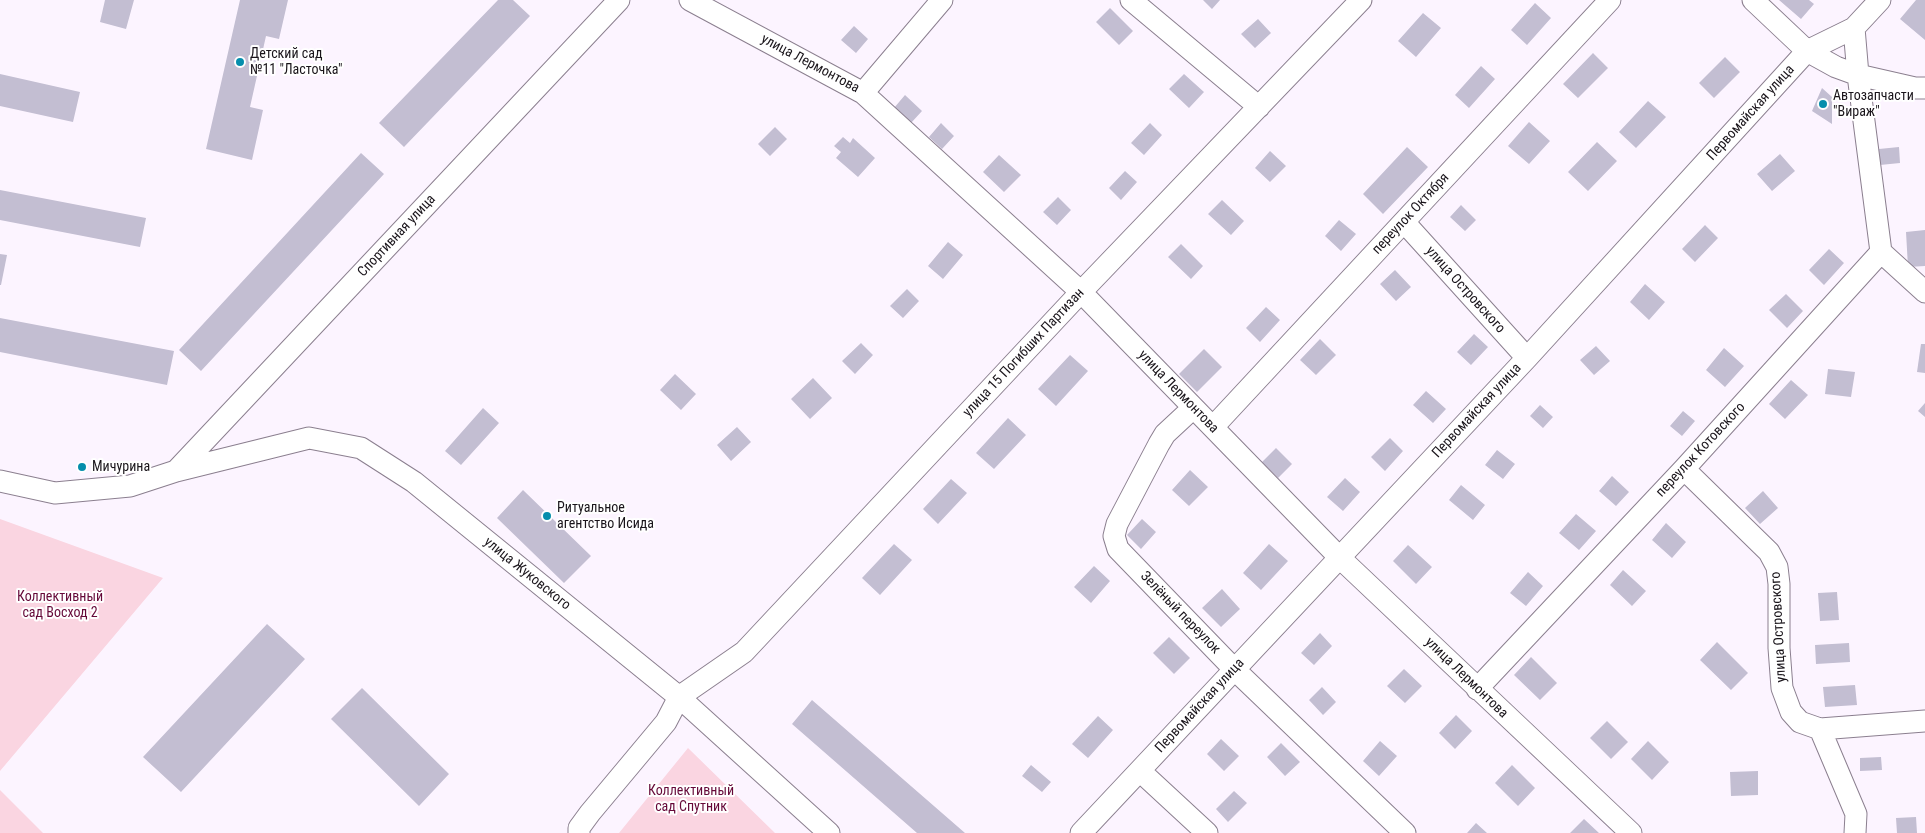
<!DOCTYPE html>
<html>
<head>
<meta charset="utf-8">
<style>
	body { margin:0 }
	canvas { display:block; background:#fcf4ff }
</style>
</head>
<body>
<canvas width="1925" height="833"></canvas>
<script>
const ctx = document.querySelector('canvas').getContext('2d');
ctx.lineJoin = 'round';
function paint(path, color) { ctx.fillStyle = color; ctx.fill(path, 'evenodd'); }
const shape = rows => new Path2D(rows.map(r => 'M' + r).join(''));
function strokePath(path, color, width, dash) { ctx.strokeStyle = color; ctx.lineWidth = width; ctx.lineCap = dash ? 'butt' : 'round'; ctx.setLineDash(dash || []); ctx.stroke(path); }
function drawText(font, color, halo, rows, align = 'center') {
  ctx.font = font + ' "Roboto Condensed",sans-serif'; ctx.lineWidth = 4; ctx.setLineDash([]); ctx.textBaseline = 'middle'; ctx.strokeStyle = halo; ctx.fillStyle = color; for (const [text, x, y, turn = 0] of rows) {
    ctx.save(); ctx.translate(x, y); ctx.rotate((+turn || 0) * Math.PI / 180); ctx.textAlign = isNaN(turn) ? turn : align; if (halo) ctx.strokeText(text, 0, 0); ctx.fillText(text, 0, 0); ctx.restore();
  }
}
const green = shape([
	[0,519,163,578,0,771],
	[688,748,775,833,619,833],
	[0,790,43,833,0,833]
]);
const building = shape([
	[105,0,134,0,126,29,100,22],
	[240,0,288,0,279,39,266,36,250,107,263,110,252,160,206,149],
	[498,0,513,0,530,16,404,147,379,123],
	[1203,0,1220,0,1212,9],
	[1779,0,1809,0,1814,4,1801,19],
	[1916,0,1925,0,1925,40,1900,19],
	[1535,3,1551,18,1527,45,1511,30],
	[1110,8,1133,31,1119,45,1096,22],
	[1423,13,1441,28,1416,57,1398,41],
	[1258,19,1271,33,1255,48,1241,34],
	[854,26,868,39,856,53,841,40],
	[1593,53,1608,68,1578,98,1563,84],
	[1725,57,1740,72,1714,98,1699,83],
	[1481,66,1495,79,1469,108,1455,95],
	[0,74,80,92,73,122,0,106],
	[1184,74,1204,92,1189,108,1169,89],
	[1822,88,1832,97,1832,124,1812,111],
	[905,95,922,111,911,123,894,108],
	[1648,101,1666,117,1636,148,1619,132],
	[1529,122,1550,141,1529,164,1508,146],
	[941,123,954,136,942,149,929,137],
	[1150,123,1162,135,1144,155,1131,143],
	[775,127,787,139,770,156,758,144],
	[843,137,850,143,853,138,875,158,858,177,836,158,841,152,834,146],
	[1597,142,1617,161,1588,191,1568,172],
	[1407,147,1428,167,1383,214,1363,194],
	[1899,147,1900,163,1880,165,1879,149],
	[1270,151,1286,166,1270,182,1255,168],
	[361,153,384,174,201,371,179,350],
	[1780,154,1795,171,1772,191,1757,174],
	[999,155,1021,175,1004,192,983,172],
	[1125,171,1137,182,1121,200,1109,188],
	[0,190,146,218,140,247,0,220],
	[1058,197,1071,210,1057,225,1043,212],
	[1222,200,1244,221,1231,235,1208,214],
	[1461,205,1476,220,1465,231,1450,217],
	[1339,220,1356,234,1341,251,1325,236],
	[1705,225,1718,238,1695,262,1682,249],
	[1925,230,1925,266,1908,267,1906,232],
	[948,242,963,255,943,279,928,266],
	[1181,244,1203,266,1191,279,1168,257],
	[1829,249,1844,263,1824,285,1809,270],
	[0,254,7,255,1,285,0,285],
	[1395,270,1411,287,1396,301,1380,284],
	[1645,284,1665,302,1649,320,1630,302],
	[907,289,919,301,903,318,890,306],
	[1786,294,1803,311,1787,328,1769,310],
	[1266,307,1280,320,1260,342,1246,328],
	[0,318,174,351,167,385,0,352],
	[1474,334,1488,347,1471,365,1457,352],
	[1320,339,1336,355,1316,375,1300,360],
	[861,343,873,355,855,374,842,361],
	[1921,344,1925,344,1925,373,1917,372],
	[1596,346,1610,361,1594,375,1580,360],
	[1724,348,1744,366,1725,387,1706,370],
	[1204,349,1222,367,1197,392,1179,374],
	[1070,355,1088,371,1056,406,1038,389],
	[1828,369,1855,372,1851,397,1825,394],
	[675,374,696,394,681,410,660,390],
	[813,378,832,398,810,419,791,399],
	[1791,380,1808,395,1785,419,1769,404],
	[1426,391,1446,409,1433,423,1413,405],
	[1925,403,1925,417,1918,411],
	[1540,405,1553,417,1543,428,1530,416],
	[483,408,499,423,461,465,445,451],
	[1683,411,1695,421,1682,436,1670,426],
	[1008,418,1026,435,994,469,976,453],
	[737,427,751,442,731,461,717,445],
	[1390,438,1403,451,1385,471,1371,457],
	[1276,448,1292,464,1278,478,1262,462],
	[1497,450,1515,464,1503,479,1485,465],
	[1190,470,1208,487,1189,506,1172,490],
	[1612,476,1629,492,1616,506,1599,491],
	[1345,478,1360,492,1343,511,1327,497],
	[951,479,967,493,938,524,923,509],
	[1461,485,1485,505,1473,520,1449,500],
	[523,490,591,556,564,583,497,518],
	[1763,491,1778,508,1760,524,1745,508],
	[1576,514,1596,531,1579,550,1559,533],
	[1142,519,1156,532,1141,549,1127,535],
	[1666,523,1686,542,1672,558,1652,540],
	[894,544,912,560,880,595,862,578],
	[1269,544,1288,561,1261,590,1243,573],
	[1408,545,1432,567,1416,584,1393,561],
	[1094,566,1110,581,1091,603,1074,587],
	[1623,570,1646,591,1632,606,1610,585],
	[1528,572,1543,586,1526,606,1510,593],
	[1222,589,1240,609,1221,627,1202,608],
	[1837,592,1839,620,1820,621,1818,593],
	[267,624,305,659,181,792,143,757],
	[1320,633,1332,646,1314,665,1301,653],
	[1169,637,1190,658,1174,674,1153,653],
	[1717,642,1748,673,1731,690,1700,660],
	[1849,643,1850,662,1816,664,1815,645],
	[1531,657,1557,683,1540,700,1514,675],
	[1404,669,1422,686,1405,703,1387,686],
	[1855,685,1857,705,1825,707,1823,687],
	[1322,687,1336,702,1323,715,1309,700],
	[362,688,449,774,419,806,331,719],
	[812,700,965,833,917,833,792,724],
	[1456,715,1472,731,1455,749,1439,733],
	[1098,716,1113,730,1088,758,1072,744],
	[1607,721,1628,742,1611,759,1590,738],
	[1221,739,1239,756,1224,771,1207,754],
	[1380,741,1397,756,1379,776,1363,761],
	[1648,741,1669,762,1652,780,1631,759],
	[1281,743,1300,762,1285,776,1267,757],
	[1881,757,1882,770,1860,771,1860,758],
	[1031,765,1051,782,1042,792,1022,776],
	[1512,765,1535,788,1518,806,1495,783],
	[1758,771,1758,795,1731,796,1730,772],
	[1234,791,1247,803,1228,822,1216,809],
	[1916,817,1917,833,1897,833,1896,818],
	[1584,819,1599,833,1570,833],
	[1476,823,1487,833,1467,833]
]);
const minor = shape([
	[690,0,863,93,1081,292,1340,558,1631,833],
	[1131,0,1259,107],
	[1753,0,1807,51,1836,67,1858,75,1915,88,1925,88],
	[1854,28,1858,75,1881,252],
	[863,93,942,0],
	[1404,222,1527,358],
	[1881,252,1925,292],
	[1193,408,1165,434,1159,444,1117,524,1114,536,1118,549,1234,669,1405,833],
	[1213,427,1610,0],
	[1684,469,1769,552,1777,567,1779,584,1779,648,1782,688,1791,712,1800,722,1820,729,1925,721],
	[176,471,619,0],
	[0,481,55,493,130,486,176,471,309,438,361,448,414,482,679,697,829,833],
	[1477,689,1684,469,1881,252],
	[1820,729,1856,814,1855,833],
	[1140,771,1207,833],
	[579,833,579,828,590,813,666,722,679,697,744,652,1081,292,1361,0],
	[1081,833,1527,358,1807,51,1854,28,1880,0]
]);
const markers = [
	[240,62,5,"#058eac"],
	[1823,104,5,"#058eac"],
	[82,467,5,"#058eac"],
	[547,516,5,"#058eac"]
];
const poiNames = [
	["Детский сад",250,54],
	["№11 \"Ласточка\"",250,70],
	["Автозапчасти",1833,96],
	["\"Вираж\"",1833,112],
	["Мичурина",92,467],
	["Ритуальное",557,508],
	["агентство Исида",557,524]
];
const streetNames = [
	["улица Лермонтова",810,64,28],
	["Первомайская улица",1751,113,-48],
	["переулок Октября",1411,214,-47],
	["Спортивная улица",397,236,-47],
	["улица Островского",1465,290,48],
	["улица 15 Погибших Партизан",1024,353,-47],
	["улица Лермонтова",1178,392,46],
	["Первомайская улица",1477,411,-47],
	["переулок Котовского",1701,450,-47],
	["улица Жуковского",527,574,39],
	["Зелёный переулок",1180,613,46],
	["улица Островского",1779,627,-93],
	["улица Лермонтова",1466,678,44],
	["Первомайская улица",1200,706,-47]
];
const parkNames = [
	["Коллективный",60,597],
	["сад Восход 2",60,613],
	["Коллективный",691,791],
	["сад Спутник",691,807]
];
paint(green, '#fad5e1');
paint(building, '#c3bed2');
strokePath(minor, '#8b7f8f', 23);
strokePath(minor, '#fff', 21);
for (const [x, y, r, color] of markers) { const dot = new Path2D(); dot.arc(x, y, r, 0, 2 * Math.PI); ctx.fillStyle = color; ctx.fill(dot); strokePath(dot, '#fff', 2); }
drawText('14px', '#19141a', '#fff', poiNames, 'left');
drawText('14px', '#19141a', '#fff', streetNames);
drawText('14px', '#650838', '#fff', parkNames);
</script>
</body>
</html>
